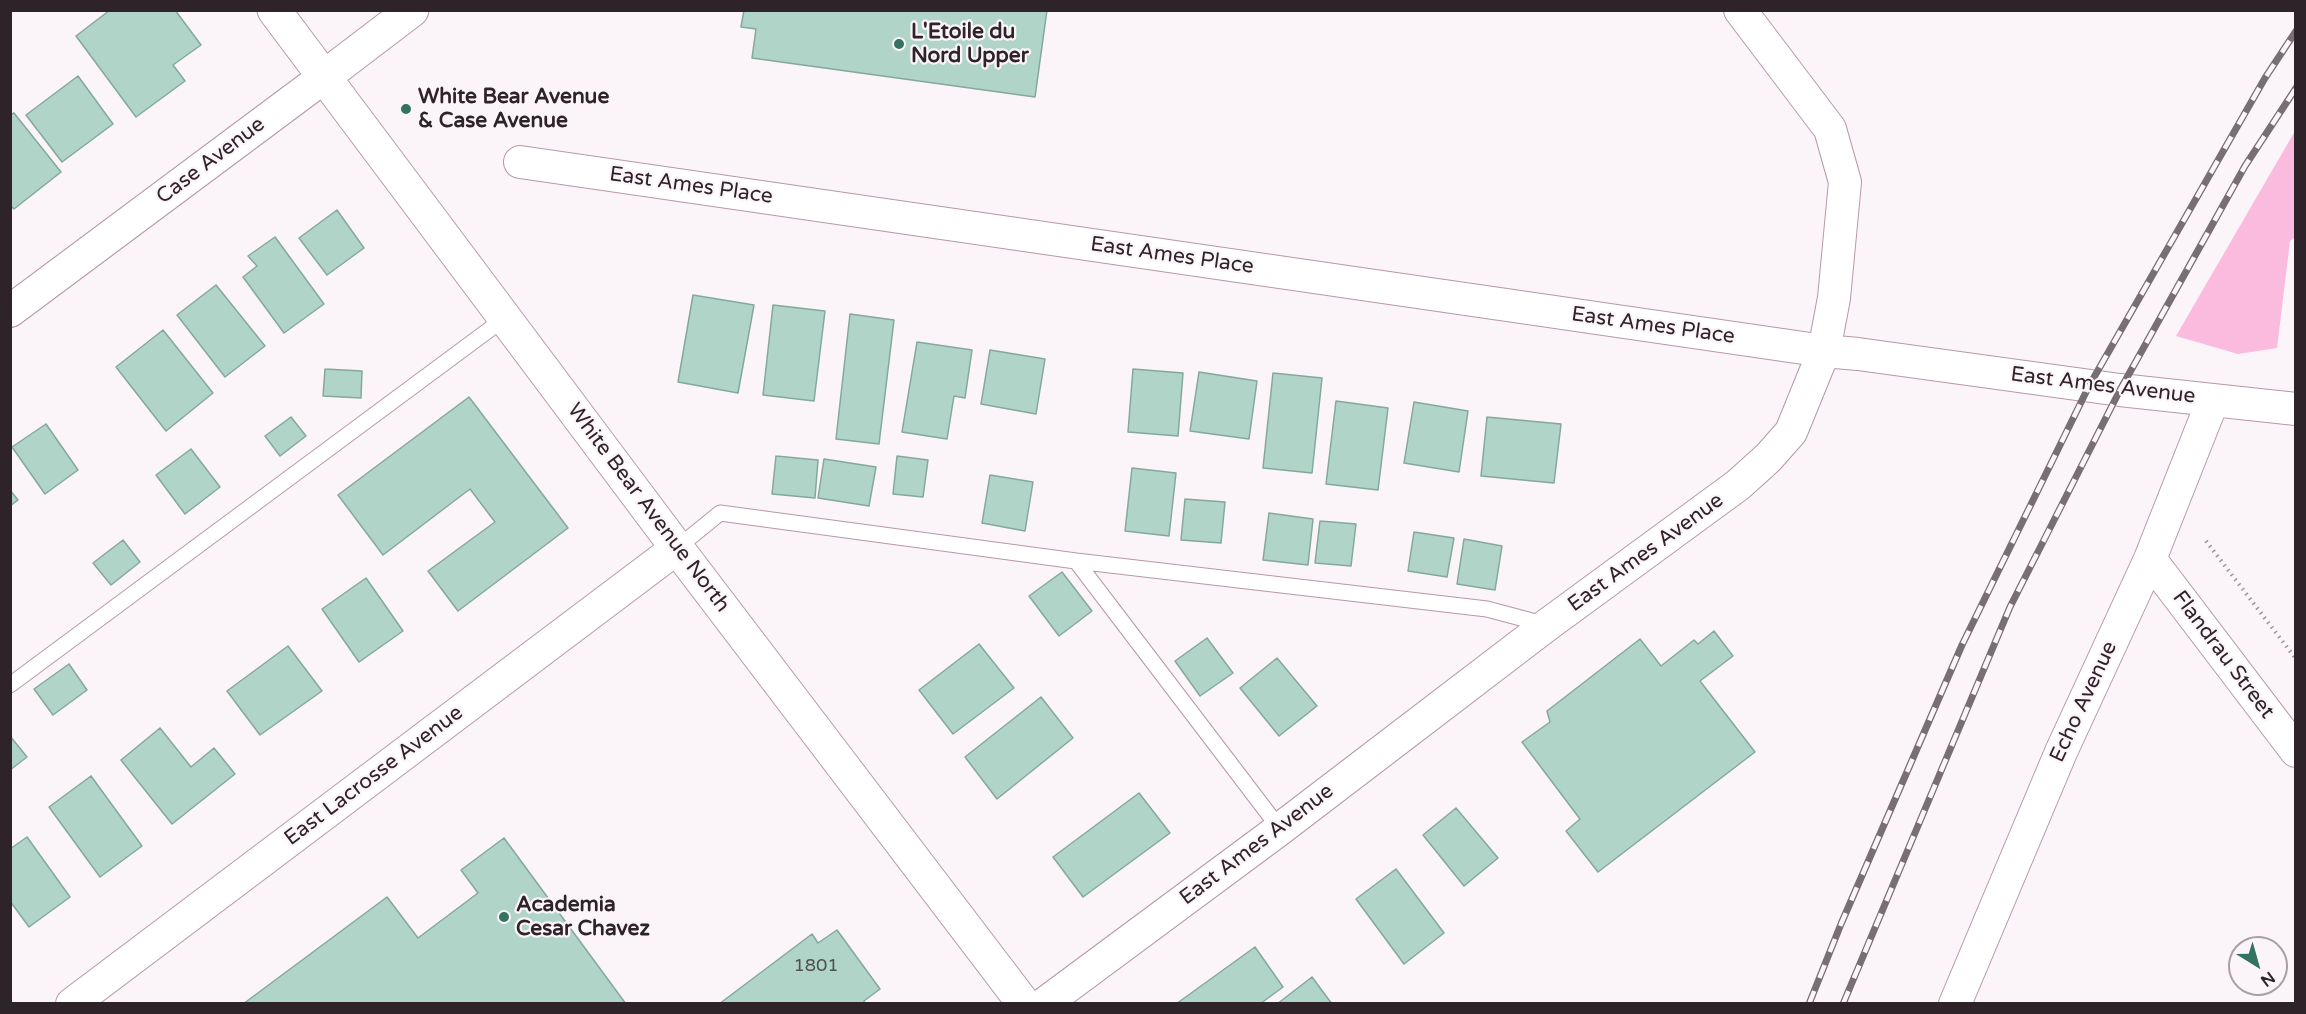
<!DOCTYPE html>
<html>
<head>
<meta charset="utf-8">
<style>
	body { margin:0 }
	#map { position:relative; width:2306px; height:1014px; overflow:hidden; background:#fbf4f8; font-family:"Varela Round",sans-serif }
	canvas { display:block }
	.frame { position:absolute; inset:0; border:12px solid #2f232a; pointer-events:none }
	.north { position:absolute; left:2228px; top:936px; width:60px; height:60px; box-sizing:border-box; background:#fbf4f8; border:2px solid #a9a0a6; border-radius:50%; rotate:143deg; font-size:16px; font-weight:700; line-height:24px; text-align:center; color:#2f232a }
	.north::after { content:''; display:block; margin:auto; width:21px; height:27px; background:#347361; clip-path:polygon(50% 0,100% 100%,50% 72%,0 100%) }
</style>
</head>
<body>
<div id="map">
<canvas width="2306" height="1014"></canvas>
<div class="frame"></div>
<div class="north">N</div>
</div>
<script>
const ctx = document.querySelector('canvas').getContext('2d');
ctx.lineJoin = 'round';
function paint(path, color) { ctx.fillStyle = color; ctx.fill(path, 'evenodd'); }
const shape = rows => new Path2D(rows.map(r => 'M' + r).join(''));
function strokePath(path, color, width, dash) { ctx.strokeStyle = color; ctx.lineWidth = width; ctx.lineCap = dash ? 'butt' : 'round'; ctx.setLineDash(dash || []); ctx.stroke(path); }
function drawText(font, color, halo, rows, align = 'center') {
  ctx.font = font + ' "Varela Round",sans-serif'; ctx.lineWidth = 4.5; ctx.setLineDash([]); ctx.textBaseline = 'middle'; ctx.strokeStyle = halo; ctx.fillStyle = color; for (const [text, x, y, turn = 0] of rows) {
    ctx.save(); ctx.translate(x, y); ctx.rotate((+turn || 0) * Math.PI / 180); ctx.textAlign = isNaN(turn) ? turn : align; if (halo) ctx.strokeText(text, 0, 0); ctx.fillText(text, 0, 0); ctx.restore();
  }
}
const green = shape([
	[2295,131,2295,237,2290,241,2277,348,2238,354,2176,336]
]);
const building = shape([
	[110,10,175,10,201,45,173,65,185,81,136,117,76,36,110,10],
	[744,10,1047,10,1035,97,752,58,756,29,741,27,744,10],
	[78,76,113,124,62,162,26,115,78,76],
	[14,113,61,172,14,209,10,205,10,115,14,113],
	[337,210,364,248,327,275,299,238,337,210],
	[275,237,324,304,284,333,243,277,257,266,248,256,275,237],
	[216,285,265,346,225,377,177,315,216,285],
	[693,295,754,305,738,393,678,382,693,295],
	[773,305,825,311,814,401,763,395,773,305],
	[850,314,894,320,879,444,836,439,850,314],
	[163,330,213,393,166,431,116,367,163,330],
	[917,342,972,350,965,398,954,396,947,439,902,432,917,342],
	[990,350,1045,359,1036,414,981,404,990,350],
	[325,369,362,371,361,398,323,396,325,369],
	[1133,369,1183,373,1178,436,1128,432,1133,369],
	[1199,372,1257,381,1249,439,1190,431,1199,372],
	[1273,373,1322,378,1312,473,1263,468,1273,373],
	[469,397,568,528,458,611,428,571,495,522,470,489,383,555,338,495,469,397],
	[1336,401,1388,408,1378,490,1326,484,1336,401],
	[1414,402,1468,411,1459,472,1404,463,1414,402],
	[291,417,306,436,280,456,265,436,291,417],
	[1487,417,1561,424,1554,483,1481,476,1487,417],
	[46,424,78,470,45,494,12,447,46,424],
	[191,449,220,487,185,514,156,475,191,449],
	[776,456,818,460,815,498,772,494,776,456],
	[897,456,928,460,923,497,893,494,897,456],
	[824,459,876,467,869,506,818,498,824,459],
	[1132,468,1176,473,1169,536,1125,531,1132,468],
	[990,475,1033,482,1025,531,982,523,990,475],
	[10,490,18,500,10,506,10,490],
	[1185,499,1225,502,1221,543,1181,540,1185,499],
	[1269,513,1313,519,1308,565,1263,560,1269,513],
	[1320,521,1356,524,1351,566,1315,563,1320,521],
	[1414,532,1454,538,1447,577,1408,571,1414,532],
	[1464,539,1502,546,1495,590,1457,584,1464,539],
	[123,540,140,562,111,585,93,563,123,540],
	[1062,572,1092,611,1059,636,1029,596,1062,572],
	[366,578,403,631,359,662,322,609,366,578],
	[1714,631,1733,656,1700,681,1755,752,1598,872,1566,831,1580,819,1522,742,1550,722,1547,711,1640,639,1661,666,1694,640,1698,644,1714,631],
	[1207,638,1233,673,1200,696,1175,661,1207,638],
	[979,644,1014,688,953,734,919,690,979,644],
	[288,646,322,691,260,735,227,691,288,646],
	[1277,658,1317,706,1279,736,1240,688,1277,658],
	[69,664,87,690,53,715,34,689,69,664],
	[1041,697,1073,738,997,799,965,757,1041,697],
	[160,728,191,767,214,748,235,774,172,824,121,760,160,728],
	[10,736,27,757,10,770,10,736],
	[91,776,142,846,100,877,49,807,91,776],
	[1139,793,1170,833,1083,897,1053,857,1139,793],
	[1456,808,1498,858,1464,886,1423,835,1456,808],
	[27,837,70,897,29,927,10,901,10,849,27,837],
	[504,838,626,1004,243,1004,387,897,418,938,478,893,461,870,504,838],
	[1396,869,1444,933,1404,964,1356,899,1396,869],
	[837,930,880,989,864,1001,865,1004,719,1004,812,934,818,943,837,930],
	[1255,947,1283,987,1260,1004,1176,1004,1255,947],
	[1312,977,1332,1004,1277,1004,1312,977]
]);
const path = shape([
	[2206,541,2296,659]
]);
const service = shape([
	[677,548,720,513,1076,561,1487,609,1547,625],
	[1076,561,1280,829],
	[10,685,505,318]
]);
const minor = shape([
	[520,162,1824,351,1834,298,1845,182,1830,129,1740,10],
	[10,311,324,77],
	[2150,559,2296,751],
	[72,1004,677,548],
	[1044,1004,1280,829,1547,625,1738,485,1768,458,1791,432,1824,351,1858,354,2120,390,2296,409],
	[1955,1004,2061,752,2150,559,2213,400]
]);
const tertiary = shape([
	[324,77,412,10]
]);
const secondary = shape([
	[274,10,677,548,1024,1004]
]);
const rail = shape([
	[1809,1004,1841,924,1962,645,2089,386,2265,78,2296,31],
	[1843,1004,2010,607,2120,390,2245,166,2296,88]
]);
const markers = [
	[899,44,6,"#347361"],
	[406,109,6,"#347361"],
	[504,917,6,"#347361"]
];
const numberNames = [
	["1801",816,966]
];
const poiNames = [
	["L'Etoile du",911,32],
	["Nord Upper",911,56],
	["White Bear Avenue",418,97],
	["& Case Avenue",418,121],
	["Academia",516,905],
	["Cesar Chavez",516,929]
];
const streetNames = [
	["Case Avenue",211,161,-37],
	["East Ames Place",691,186,8],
	["East Ames Place",1172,256,8],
	["East Ames Place",1653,326,8],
	["East Ames Avenue",2103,386,7],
	["White Bear Avenue North",648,508,53],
	["East Ames Avenue",1646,553,-36],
	["Flandrau Street",2223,655,53],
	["Echo Avenue",2084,702,-65],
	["East Lacrosse Avenue",374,776,-37],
	["East Ames Avenue",1257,845,-37]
];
paint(green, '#fbbbdf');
paint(building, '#b0d5c8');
strokePath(building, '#84a89c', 1.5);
strokePath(service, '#b798a9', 17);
strokePath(minor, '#b798a9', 34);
strokePath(tertiary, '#b798a9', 35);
strokePath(secondary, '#b798a9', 35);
strokePath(path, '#9d9399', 4, [1.5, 4.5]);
strokePath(service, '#fff', 15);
strokePath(minor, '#fff', 32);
strokePath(tertiary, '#fff', 33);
strokePath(secondary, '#fff', 33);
strokePath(rail, '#786e74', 7);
strokePath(rail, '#fbf4f8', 4.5, [14]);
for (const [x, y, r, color] of markers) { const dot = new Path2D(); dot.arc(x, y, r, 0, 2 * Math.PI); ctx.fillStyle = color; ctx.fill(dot); strokePath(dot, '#fbf4f8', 2); }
drawText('18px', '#4f5052', null, numberNames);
drawText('bold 21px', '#2f232a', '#fbf4f8', poiNames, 'left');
drawText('21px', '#2f232a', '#fbf4f8', streetNames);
</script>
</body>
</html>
